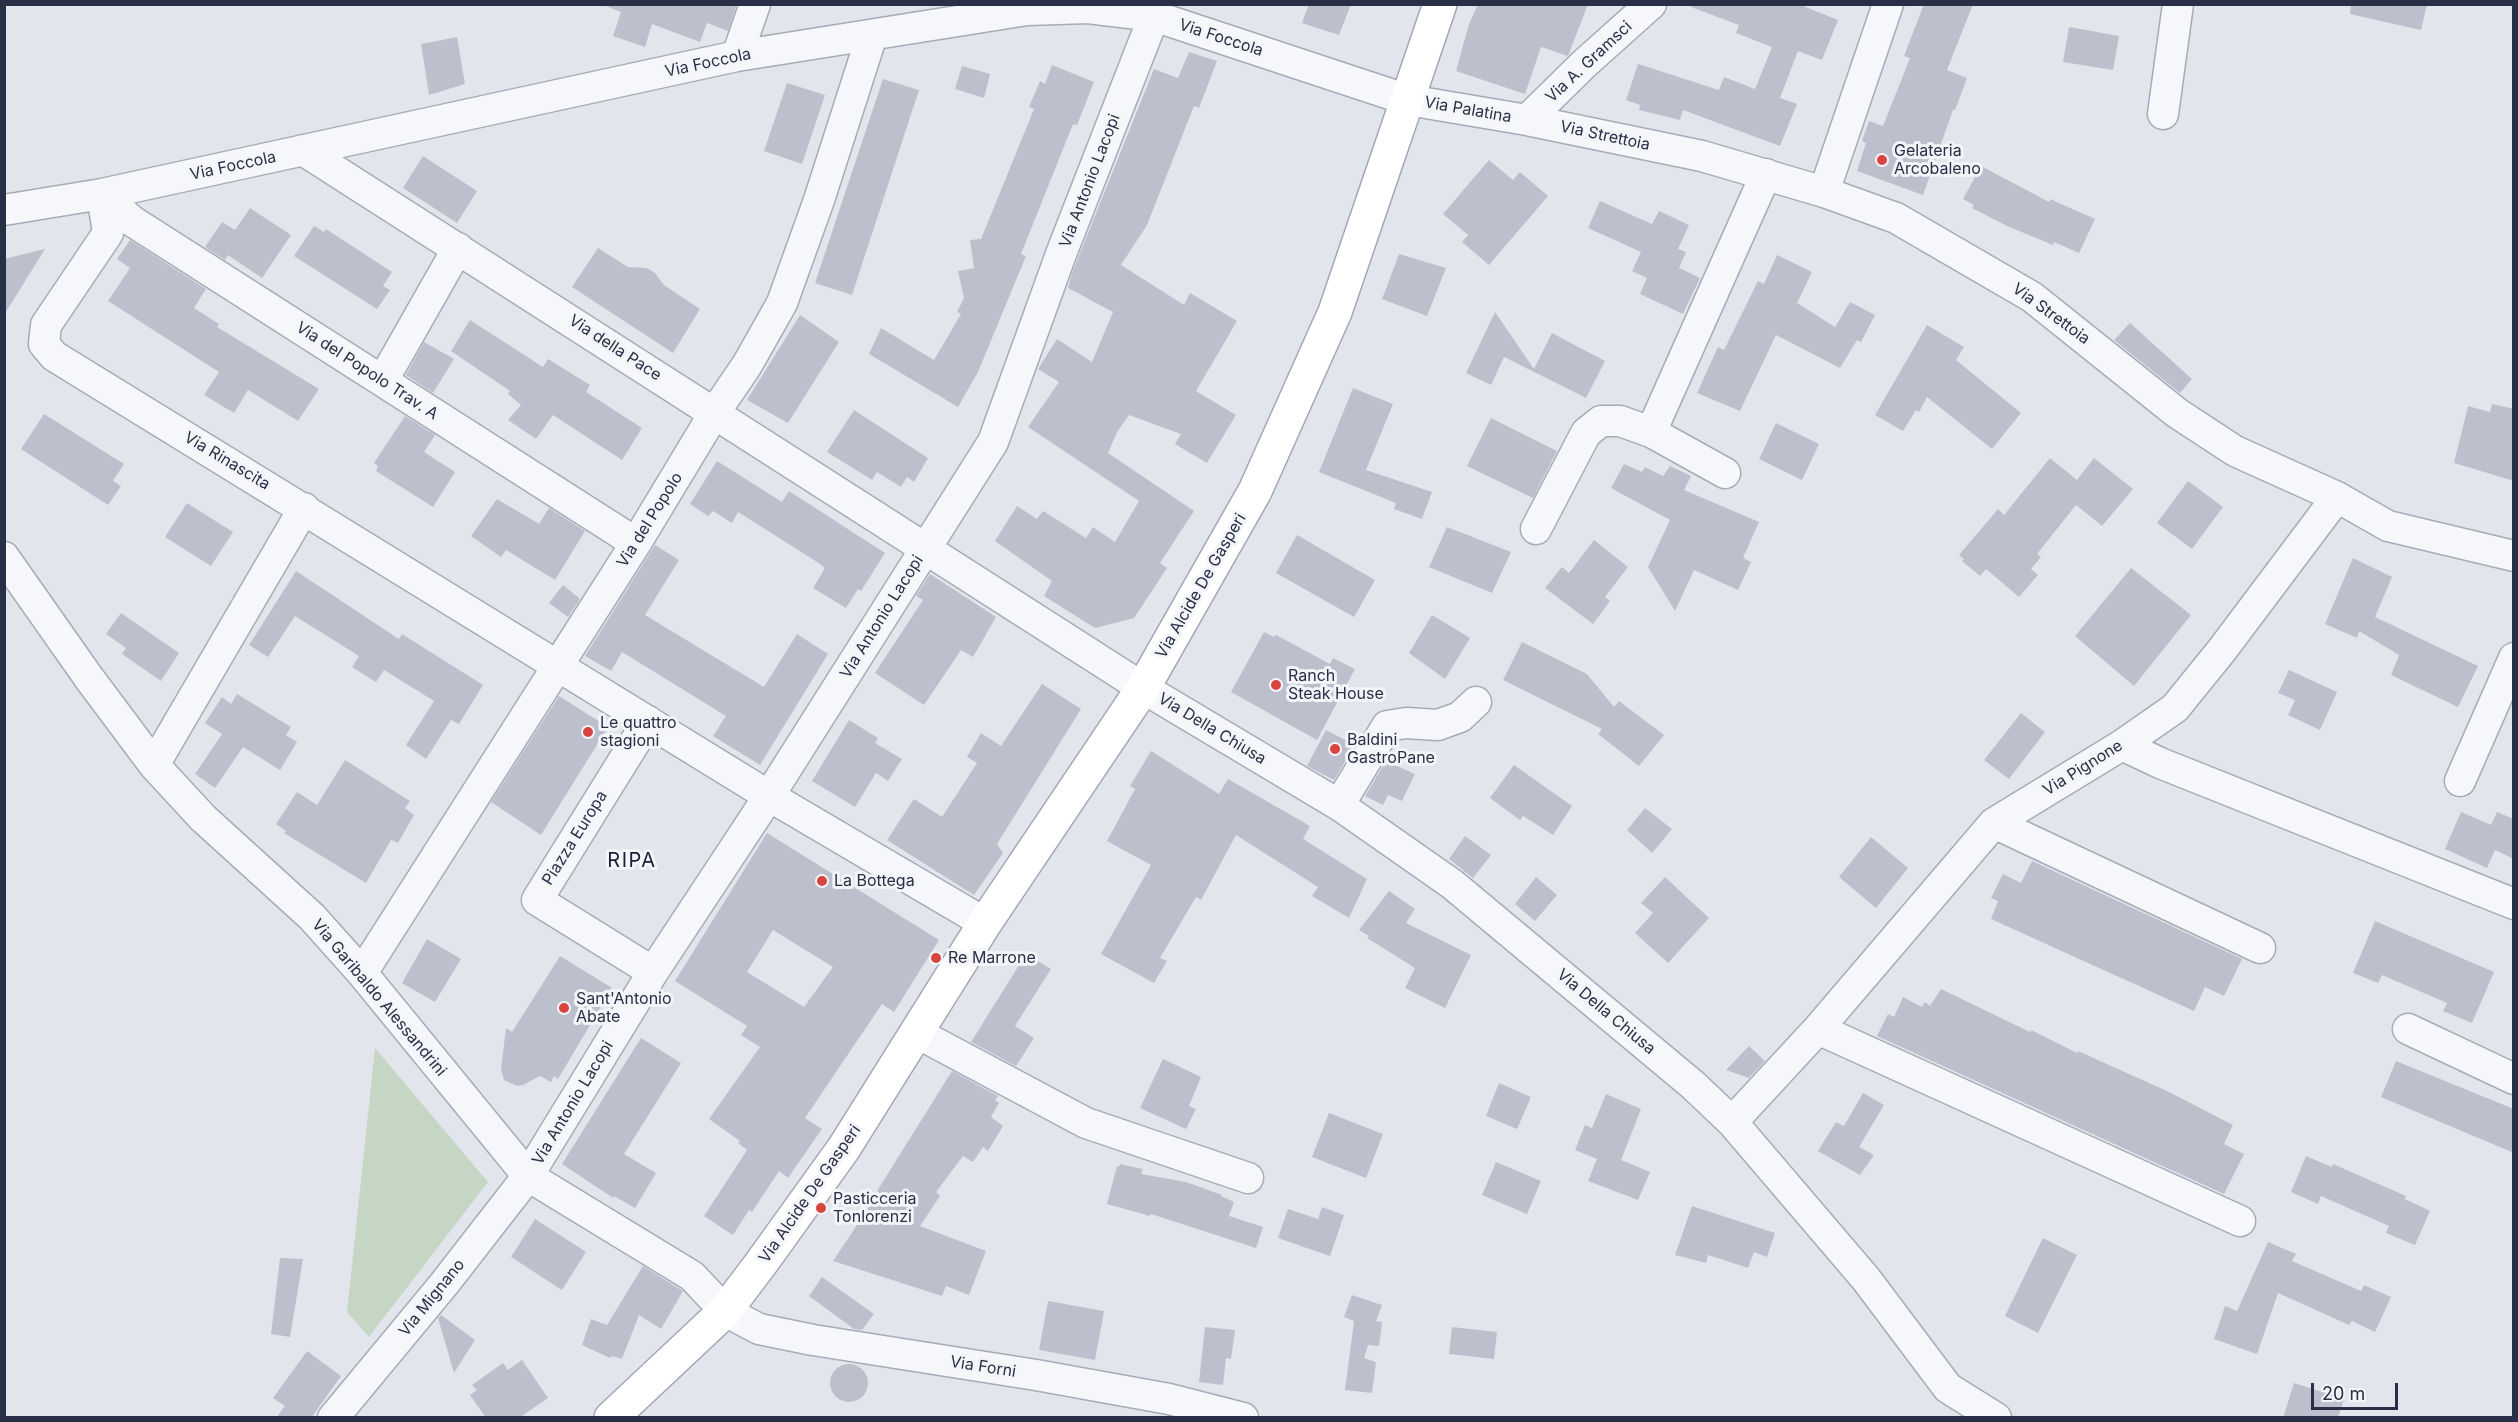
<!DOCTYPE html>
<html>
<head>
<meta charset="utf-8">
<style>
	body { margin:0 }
	#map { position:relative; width:2518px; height:1422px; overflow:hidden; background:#e3e5ec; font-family:Inter,sans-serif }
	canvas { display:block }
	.frame { position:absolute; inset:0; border:6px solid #292f46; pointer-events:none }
	.scale { position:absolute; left:2311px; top:1383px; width:87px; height:27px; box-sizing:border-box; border:3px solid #292f46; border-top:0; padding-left:8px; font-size:18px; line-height:21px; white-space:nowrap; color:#292f46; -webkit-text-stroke:4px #f3f5f9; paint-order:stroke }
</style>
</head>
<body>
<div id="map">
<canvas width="2518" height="1422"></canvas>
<div class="frame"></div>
<div class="scale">20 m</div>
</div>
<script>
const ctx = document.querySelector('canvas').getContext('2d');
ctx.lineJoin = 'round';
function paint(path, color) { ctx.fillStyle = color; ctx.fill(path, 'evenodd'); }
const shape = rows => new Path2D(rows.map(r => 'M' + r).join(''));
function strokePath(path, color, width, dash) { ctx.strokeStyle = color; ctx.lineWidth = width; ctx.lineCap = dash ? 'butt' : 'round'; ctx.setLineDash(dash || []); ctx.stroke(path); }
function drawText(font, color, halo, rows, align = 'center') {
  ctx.font = font + ' Inter,sans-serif'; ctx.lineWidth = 6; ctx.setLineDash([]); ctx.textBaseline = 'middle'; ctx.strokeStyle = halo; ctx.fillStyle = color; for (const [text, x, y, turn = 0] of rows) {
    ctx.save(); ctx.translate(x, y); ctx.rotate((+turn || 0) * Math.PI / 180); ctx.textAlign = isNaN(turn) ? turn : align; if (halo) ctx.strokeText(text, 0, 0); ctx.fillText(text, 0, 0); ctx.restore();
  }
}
const green = shape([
	[375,1048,488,1182,369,1337,347,1312]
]);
const building = shape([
	[607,4,737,4,728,31,707,23,700,42,652,24,645,47,613,36,621,12,606,6],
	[1309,4,1351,4,1339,35,1302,23],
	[1478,4,1588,4,1568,56,1541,47,1525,94,1456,71,1469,24],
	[1692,4,1798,4,1838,20,1822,60,1798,51,1780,98,1797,104,1780,146,1683,110,1680,120,1639,110,1640,105,1626,100,1638,64,1719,90,1724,77,1755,89,1772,47,1736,33,1739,25,1691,7],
	[1924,4,1973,4,1947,70,1967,78,1955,110,1953,110,1923,195,1857,171,1866,143,1862,141,1869,121,1883,126,1910,58,1904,56],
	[2351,4,2427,4,2421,30,2350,14],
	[2069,27,2119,36,2113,70,2063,62],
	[457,37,465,84,429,95,421,44],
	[1189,52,1217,61,1199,108,1194,106,1147,225,1121,265,1184,305,1190,293,1237,321,1196,391,1236,415,1207,463,1175,444,1181,434,1129,415,1117,432,1108,453,1194,511,1160,563,1167,568,1134,618,1095,628,1044,596,1052,581,995,541,1017,506,1037,519,1043,511,1086,538,1093,527,1115,542,1139,501,1028,427,1059,382,1038,369,1057,339,1092,362,1113,312,1068,288,1072,273,1154,69,1178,78],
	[1052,65,1094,82,1077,125,1073,124,1021,254,1026,256,978,372,958,407,869,354,881,328,934,360,961,314,957,312,964,298,958,271,974,268,970,240,981,239,1034,109,1029,107,1040,81,1045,84],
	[962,66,990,74,984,98,955,89],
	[883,79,919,90,852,295,815,283],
	[787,83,825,95,802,164,764,151],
	[423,156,477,191,457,223,403,188],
	[1489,160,1513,180,1520,172,1548,196,1489,265,1462,242,1468,235,1443,214],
	[1981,166,2049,202,2050,199,2095,219,2079,253,2054,242,2053,245,2007,226,1972,208,1974,205,1963,199],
	[1600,201,1652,224,1659,211,1689,225,1678,249,1686,252,1679,268,1700,278,1683,314,1640,294,1647,278,1632,271,1641,252,1588,228],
	[250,208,291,235,262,278,228,255,225,260,205,247,222,222,235,230],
	[314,226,324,232,326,229,392,272,383,286,390,290,377,309,294,256],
	[130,240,206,289,194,308,219,324,217,327,319,389,298,421,248,390,234,413,204,395,219,372,108,301,130,268,117,259],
	[598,248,628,267,647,268,655,273,664,285,700,309,673,353,572,287],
	[45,249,4,315,4,259],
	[1399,254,1446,268,1427,316,1382,299],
	[1777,255,1812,272,1797,303,1835,327,1850,302,1875,315,1861,342,1857,340,1840,368,1776,335,1740,411,1697,393,1718,347,1724,350,1758,281,1764,284],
	[1495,312,1534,369,1552,333,1605,361,1586,398,1504,357,1491,385,1466,373],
	[800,315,839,342,788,423,747,400],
	[470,320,543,367,548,359,590,385,586,392,642,428,622,460,553,415,536,439,508,420,521,405,508,394,510,391,451,351],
	[2130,323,2192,379,2180,393,2114,340],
	[1927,325,1964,347,1956,360,2021,413,1992,449,1927,397,1919,412,1916,410,1903,431,1875,415],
	[424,342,454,359,433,393,406,375],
	[1353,388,1393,404,1366,470,1432,492,1422,519,1394,509,1396,503,1319,472],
	[2492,404,2514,409,2514,481,2454,463,2468,406,2490,412],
	[854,410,928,458,914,482,907,477,901,487,877,472,872,480,827,452],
	[44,414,124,464,113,481,121,486,108,505,21,449],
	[405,416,435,435,424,452,455,472,433,507,376,471,378,466,374,463],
	[1491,418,1557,451,1533,498,1467,466],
	[1776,423,1819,444,1802,480,1759,459],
	[2050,458,2077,480,2094,458,2133,489,2102,526,2076,505,2037,554,2041,557,2031,569,2038,575,2019,597,1986,569,1980,576,1962,561,1964,559,1959,555,1998,509,2004,515],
	[717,461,782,502,789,491,885,553,861,591,858,589,846,608,813,588,825,568,814,560,738,512,732,523,713,511,708,516,690,504],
	[1624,464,1642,472,1645,467,1663,476,1670,466,1691,476,1684,490,1759,522,1743,558,1751,562,1738,590,1694,570,1675,611,1648,567,1670,520,1611,488],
	[2188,481,2223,507,2192,549,2157,523],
	[497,499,539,524,549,508,585,531,555,580,506,550,501,557,471,536],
	[187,503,233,532,211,566,165,537],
	[1447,527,1511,552,1492,593,1429,567],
	[1297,535,1375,580,1354,617,1276,573],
	[1594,540,1628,567,1605,597,1610,601,1593,624,1545,588,1562,567,1569,573],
	[655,545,679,560,645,615,764,687,797,634,828,654,760,765,713,736,726,716,622,652,611,671,585,656],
	[2353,558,2392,577,2375,617,2478,666,2458,707,2391,675,2399,655,2359,631,2357,638,2325,624],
	[2131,568,2191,615,2134,686,2075,636],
	[296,571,399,639,402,634,483,685,459,724,451,720,426,759,406,745,434,701,384,670,376,682,352,667,359,656,295,616,268,657,249,645],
	[930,574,996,617,973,657,961,650,924,705,875,673,923,600,916,596],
	[563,585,580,599,568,617,549,603],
	[121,613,179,653,161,681,122,654,126,648,106,634],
	[1432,615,1470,638,1445,679,1409,653],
	[1264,632,1274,637,1276,635,1330,664,1333,658,1355,669,1317,740,1231,692],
	[1522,642,1587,674,1614,707,1619,701,1664,735,1639,766,1598,734,1602,729,1503,680],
	[2289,670,2337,692,2320,730,2288,715,2295,700,2278,693],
	[1042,684,1081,709,997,844,1003,853,974,895,887,840,914,799,942,817,977,763,967,757,981,733,1001,746],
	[237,694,291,727,286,735,297,742,280,770,243,747,215,788,195,774,222,734,205,723,222,697,231,704],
	[559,696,608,727,541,835,491,802],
	[2021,713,2045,732,2009,779,1984,760],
	[849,720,878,738,875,743,902,759,888,781,876,773,855,807,812,781],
	[1326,730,1355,745,1334,780,1307,766],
	[1151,751,1219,794,1228,779,1310,826,1303,839,1367,879,1349,918,1312,896,1318,887,1236,835,1201,900,1196,897,1160,958,1167,961,1154,983,1101,954,1151,865,1107,841,1135,789,1130,786],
	[345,760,410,801,405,808,414,815,398,843,391,840,366,883,284,833,286,831,276,824,297,792,317,805],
	[1386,761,1415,774,1402,801,1388,795,1383,805,1365,796],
	[1514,765,1572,806,1553,835,1523,816,1520,820,1490,798],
	[1645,808,1672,829,1652,853,1627,830],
	[2461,812,2491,825,2497,812,2514,819,2514,859,2495,850,2487,868,2445,849],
	[767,833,939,940,894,1012,882,1004,805,1118,822,1129,788,1178,779,1171,752,1212,749,1210,733,1235,704,1216,747,1150,738,1143,740,1141,709,1119,760,1047,741,1035,747,1026,675,981],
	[773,930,833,967,804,1007,747,972],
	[1465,836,1491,855,1473,878,1449,859],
	[1871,837,1908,868,1876,908,1839,877],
	[2032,861,2242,959,2224,996,2205,987,2194,1011,1991,919,1998,901,1991,898,2003,874,2021,883],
	[1536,877,1557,895,1535,921,1515,904],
	[1665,877,1709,918,1668,963,1635,933,1653,913,1641,903],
	[1389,891,1415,909,1406,923,1471,955,1445,1008,1405,988,1415,968,1367,938,1369,936,1359,930],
	[2375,921,2494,972,2472,1023,2443,1011,2447,1003,2382,975,2378,983,2353,973],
	[427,939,461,959,435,1002,402,983],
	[1026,954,1051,969,1015,1026,1034,1038,1016,1066,971,1042],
	[560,956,612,988,558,1079,554,1076,551,1082,540,1076,523,1085,517,1086,504,1080,501,1069,506,1028,512,1032],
	[1941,989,2030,1032,2031,1030,2077,1053,2078,1051,2169,1092,2233,1125,2224,1144,2244,1154,2224,1194,1877,1036,1888,1014,1894,1017,1903,997,1922,1007,1925,1002,1930,1006],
	[641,1038,681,1063,624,1154,656,1173,635,1208,614,1196,613,1198,562,1164],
	[1749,1046,1765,1061,1749,1078,1726,1070],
	[1163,1059,1201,1077,1189,1106,1196,1109,1186,1129,1140,1108],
	[2396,1061,2514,1109,2514,1153,2381,1097],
	[952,1071,998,1096,995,1100,999,1103,991,1117,1003,1126,988,1151,983,1147,973,1162,963,1156,936,1192,940,1196,920,1226,986,1251,969,1295,946,1286,942,1296,833,1261,879,1192,877,1191],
	[1499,1083,1531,1097,1517,1129,1486,1116],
	[1863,1093,1884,1105,1859,1147,1874,1155,1860,1175,1818,1151,1836,1122,1844,1126],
	[1606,1094,1641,1109,1621,1160,1650,1172,1638,1200,1588,1181,1597,1159,1575,1150,1585,1125,1592,1128],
	[1329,1113,1383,1134,1366,1178,1312,1157],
	[2306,1156,2332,1167,2333,1164,2406,1196,2405,1199,2430,1211,2415,1245,2386,1233,2389,1226,2321,1196,2318,1204,2291,1192],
	[1496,1162,1541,1181,1527,1214,1482,1195],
	[1120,1164,1143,1169,1141,1174,1186,1182,1222,1195,1221,1196,1234,1202,1229,1216,1263,1227,1256,1248,1151,1214,1150,1216,1107,1204,1117,1166,1120,1166],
	[1692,1206,1775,1233,1767,1257,1754,1252,1748,1268,1708,1255,1706,1263,1675,1255],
	[1322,1207,1344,1215,1330,1256,1278,1238,1288,1209,1318,1219],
	[535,1219,586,1252,562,1290,511,1257],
	[2043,1238,2077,1255,2038,1333,2005,1316],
	[2268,1242,2296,1254,2292,1261,2361,1291,2364,1285,2391,1297,2375,1332,2352,1321,2349,1325,2278,1293,2257,1354,2214,1339,2225,1306,2237,1311],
	[280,1258,303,1259,290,1337,271,1334],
	[643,1266,683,1291,661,1329,639,1315,622,1359,612,1356,610,1358,582,1345,591,1319,607,1325],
	[822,1277,874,1314,862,1330,854,1329,809,1296],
	[1352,1295,1382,1305,1376,1321,1382,1322,1379,1346,1368,1345,1364,1358,1376,1362,1372,1393,1345,1390,1354,1321,1344,1317],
	[1048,1301,1104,1311,1095,1360,1039,1350],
	[441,1315,475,1340,454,1373,438,1318],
	[1205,1327,1235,1330,1231,1359,1226,1358,1223,1385,1199,1382],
	[1452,1327,1497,1332,1494,1359,1449,1354],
	[307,1351,341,1376,311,1418,276,1418,285,1406,273,1398],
	[522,1360,548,1398,519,1418,486,1418,470,1395,477,1390,472,1385,503,1363,508,1370],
	'830 1383a19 19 0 1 1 38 0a19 19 0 1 1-38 0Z',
	[2294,1383,2344,1399,2338,1418,2283,1418]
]);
const minor = shape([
	[737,56,755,4],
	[2163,114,2178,4],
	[1527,120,1584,64,1651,4],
	[303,150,1143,688,1339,805,1452,884,1693,1085,1732,1122,1866,1279,1948,1388,1996,1418],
	[1824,192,1888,4],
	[102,194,108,233,46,325,44,344,54,356,769,796,985,923],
	[102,194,132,221,636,543],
	[4,210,102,194,737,56,1027,10,1088,8,1154,16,1408,100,1527,120,1702,156,1824,192,1896,218,2032,297,2177,413,2235,451,2337,497,2388,526,2514,556],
	[383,380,458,248],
	[1651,432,1766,174],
	[1536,529,1586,433,1601,421,1620,421,1651,432,1725,473],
	[4,557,89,678,154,765,203,818,312,917,362,973,528,1176,692,1276,725,1311,759,1329,813,1340,1036,1375,1169,1399,1243,1418],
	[648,721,537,900,653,972],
	[2122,745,2160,763,2514,904],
	[154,765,304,508],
	[2460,781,2514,658],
	[1339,805,1387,726,1406,723,1438,725,1460,717,1476,702],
	[1994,823,2260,948],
	[362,973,636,543,715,412,747,365,782,303,819,200,872,35],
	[1818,1029,2240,1221],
	[2408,1029,2514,1079],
	[917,1033,1086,1123,1248,1178],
	[1732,1122,1818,1029,1994,823,2122,745,2175,708,2222,650,2337,497],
	[333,1418,444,1284,528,1176,653,972,769,796,993,442,1061,254,1154,16]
]);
const major = shape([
	[611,1418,725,1311,762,1262,844,1148,985,923,1143,688,1255,491,1335,312,1440,4]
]);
const markers = [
	[1882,160,6,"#d84541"],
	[1276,685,6,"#d84541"],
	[588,732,6,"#d84541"],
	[1335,749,6,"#d84541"],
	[822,881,6,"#d84541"],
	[936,958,6,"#d84541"],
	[564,1008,6,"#d84541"],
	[821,1208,6,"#d84541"]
];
const streetNames = [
	["Via Foccola",1221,38,18],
	["Via A. Gramsci",1589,62,-43],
	["Via Foccola",708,63,-12],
	["Via Palatina",1468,110,10],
	["Via Strettoia",1605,136,12],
	["Via Foccola",233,166,-12],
	["Via Antonio Lacopi",1090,181,-69],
	["Via Strettoia",2051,314,36],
	["Via della Pace",615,348,33],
	["Via del Popolo Trav. A",367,371,33],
	["Via Rinascita",227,461,31],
	["Via del Popolo",650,520,-58],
	["Via Alcide De Gasperi",1201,586,-60],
	["Via Antonio Lacopi",882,617,-58],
	["Via Della Chiusa",1212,729,31],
	["Via Pignone",2083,768,-32],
	["Piazza Europa",575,838,-58],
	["Via Garibaldo Alessandrini",379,998,50],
	["Via Della Chiusa",1606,1012,40],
	["Via Antonio Lacopi",573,1103,-59],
	["Via Alcide De Gasperi",810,1194,-55],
	["Via Mignano",432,1298,-51],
	["Via Forni",983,1367,9]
];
const poiNames = [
	["Gelateria",1894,151],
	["Arcobaleno",1894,169],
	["Ranch",1288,676],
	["Steak House",1288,694],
	["Le quattro",600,723],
	["stagioni",600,741],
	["Baldini",1347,740],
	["GastroPane",1347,758],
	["La Bottega",834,881],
	["Re Marrone",948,958],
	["Sant'Antonio",576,999],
	["Abate",576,1017],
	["Pasticceria",833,1199],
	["Tonlorenzi",833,1217]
];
const quarterNames = [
	["RIPA",632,861]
];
paint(green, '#c5d7c4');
paint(building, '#bdc0cc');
strokePath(minor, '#a7abb7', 33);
strokePath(major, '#a1a7b9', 36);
strokePath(minor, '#f6f7fa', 30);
strokePath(major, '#fff', 33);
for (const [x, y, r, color] of markers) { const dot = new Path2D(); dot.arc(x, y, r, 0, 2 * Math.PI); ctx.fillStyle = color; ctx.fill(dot); strokePath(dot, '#f3f5f9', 2); }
drawText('16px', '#292f46', '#f3f5f9', streetNames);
drawText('16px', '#292f46', '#f3f5f9', poiNames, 'left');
ctx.letterSpacing = '1.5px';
drawText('20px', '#1b2037', '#f3f5f9', quarterNames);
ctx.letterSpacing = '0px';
</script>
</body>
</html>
